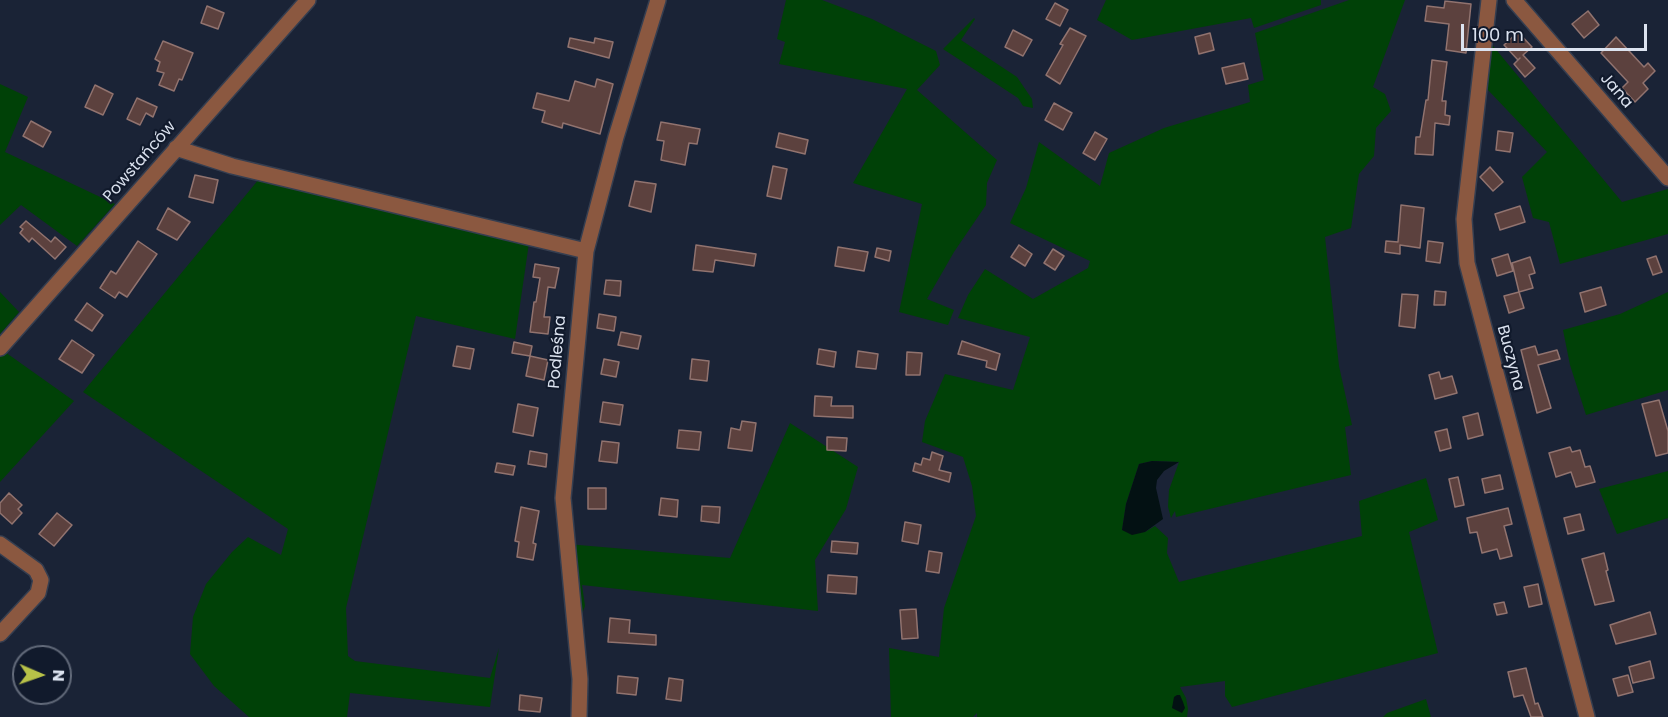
<!DOCTYPE html>
<html>
<head>
<meta charset="utf-8">
<style>
	body { margin:0 }
	#map { position:relative; width:1668px; height:717px; overflow:hidden; background:#1a2336; font-family:Poppins,sans-serif }
	canvas { display:block }
	.north { position:absolute; left:12px; top:645px; width:60px; height:60px; box-sizing:border-box; background:#111a2c; border:2px solid #626a7a; border-radius:50%; rotate:92deg; font-size:16px; font-weight:700; line-height:24px; text-align:center; color:#dce3f0 }
	.north::after { content:''; display:block; margin:auto; width:21px; height:27px; background:#b7c148; clip-path:polygon(50% 0,100% 100%,50% 72%,0 100%) }
	.scale { position:absolute; left:1461px; top:24px; width:186px; height:27px; box-sizing:border-box; border:3px solid #dce3f0; border-top:0; padding-left:8px; font-size:18px; line-height:21px; white-space:nowrap; color:#dce3f0; -webkit-text-stroke:4px #111a2c; paint-order:stroke }
</style>
</head>
<body>
<div id="map">
<canvas width="1668" height="717"></canvas>
<div class="north">N</div>
<div class="scale">100 m</div>
</div>
<script>
const ctx = document.querySelector('canvas').getContext('2d');
ctx.lineJoin = 'round';
function paint(path, color) { ctx.fillStyle = color; ctx.fill(path, 'evenodd'); }
const shape = rows => new Path2D(rows.map(r => 'M' + r).join(''));
function strokePath(path, color, width, dash) { ctx.strokeStyle = color; ctx.lineWidth = width; ctx.lineCap = dash ? 'butt' : 'round'; ctx.setLineDash(dash || []); ctx.stroke(path); }
function drawText(font, color, halo, rows, align = 'center') {
  ctx.font = font + ' Poppins,sans-serif'; ctx.lineWidth = 4.5; ctx.setLineDash([]); ctx.textBaseline = 'middle'; ctx.strokeStyle = halo; ctx.fillStyle = color; for (const [text, x, y, turn = 0] of rows) {
    ctx.save(); ctx.translate(x, y); ctx.rotate((+turn || 0) * Math.PI / 180); ctx.textAlign = isNaN(turn) ? turn : align; if (halo) ctx.strokeText(text, 0, 0); ctx.fillText(text, 0, 0); ctx.restore();
  }
}
const green = shape([
	[786,0,822,0,872,19,936,51,940,65,917,90,997,160,987,183,986,205,954,252,927,299,954,310,948,325,899,312,922,204,853,183,907,89,779,64,785,42,777,39],
	[1106,0,1321,0,1321,5,1254,28,1251,18,1132,40,1097,20],
	[1349,0,1405,0,1373,87,1385,94,1391,111,1376,128,1374,156,1359,174,1351,228,1325,237,1339,366,1352,425,1345,427,1351,475,1176,517,1175,511,1171,518,1168,507,1169,490,1179,462,1152,461,1139,464,1126,504,1122,530,1145,532,1155,526,1168,538,1167,553,1179,582,1362,536,1359,501,1426,478,1438,520,1409,532,1438,653,1232,707,1225,696,1225,681,1180,687,1186,698,1188,709,1187,717,977,717,977,713,973,717,891,717,889,648,939,657,944,608,976,516,972,486,963,457,922,442,925,421,945,374,1013,390,1030,337,958,318,968,295,985,269,1033,299,1088,268,1090,261,1010,223,1026,188,1039,142,1100,186,1109,153,1164,128,1250,102,1248,85,1264,80,1255,33],
	[974,18,975,19,961,40,1017,77,1032,99,1033,108,1023,106,1018,98,943,49],
	[1489,41,1622,202,1668,189,1668,234,1560,264,1549,222,1533,218,1522,177,1547,152,1488,90],
	[0,84,28,97,5,152,115,204,77,246,21,205,0,225],
	[259,179,529,243,515,339,416,316,346,608,348,656,355,661,490,678,499,648,490,707,350,693,347,717,249,717,214,686,190,654,193,617,206,584,232,552,248,537,281,555,288,529,83,392],
	[0,292,19,312,0,334],
	[1668,292,1668,390,1586,415,1570,365,1563,330,1620,314],
	[5,352,74,401,0,482,0,357],
	[790,423,858,467,846,509,815,560,818,611,582,585,585,606,580,619,567,544,730,558],
	[1668,471,1668,518,1617,534,1599,489],
	[1426,699,1431,717,1383,717,1387,713]
]);
const water = shape([
	[1152,461,1179,462,1164,471,1157,480,1156,488,1163,519,1145,532,1132,535,1122,530,1126,504,1139,464],
	[1177,695,1180,695,1183,702,1185,708,1182,713,1172,708,1174,697]
]);
const building = shape([
	[1445,1,1471,4,1466,53,1446,50,1449,24,1425,21,1427,6,1444,8,1445,1],
	[1055,3,1068,10,1060,26,1046,19,1055,3],
	[207,6,224,13,218,29,201,23,207,6],
	[1588,11,1599,25,1584,38,1572,24,1588,11],
	[1070,28,1086,36,1060,84,1046,75,1063,45,1060,44,1070,28],
	[1013,30,1032,40,1023,56,1005,47,1013,30],
	[1518,32,1532,47,1523,55,1535,68,1525,77,1514,64,1520,58,1518,60,1504,45,1518,32],
	[1210,33,1214,50,1199,54,1195,37,1210,33],
	[1616,37,1644,67,1648,63,1655,71,1643,83,1648,89,1635,102,1622,88,1628,82,1601,53,1616,37],
	[570,38,594,43,595,38,613,42,609,58,568,47,570,38],
	[163,41,193,53,182,80,179,79,174,91,159,85,164,73,157,71,160,62,155,59,163,41],
	[1432,60,1447,62,1442,101,1446,101,1445,115,1450,116,1449,125,1435,123,1433,155,1415,154,1416,137,1420,137,1426,100,1428,100,1432,60],
	[1244,63,1248,79,1226,84,1222,68,1244,63],
	[597,79,613,84,600,134,563,123,562,128,542,122,545,111,533,108,537,93,569,101,575,81,595,87,597,79],
	[95,85,113,94,103,115,85,107,95,85],
	[137,98,157,107,153,117,146,113,140,125,127,119,137,98],
	[1054,103,1072,113,1063,130,1045,120,1054,103],
	[31,121,51,132,43,147,23,136,31,121],
	[661,122,700,129,697,144,689,143,685,165,661,160,664,141,657,140,661,122],
	[1498,131,1513,133,1510,152,1496,150,1498,131],
	[1095,132,1107,139,1095,160,1083,153,1095,132],
	[779,133,808,140,805,154,776,147,779,133],
	[773,166,787,169,781,199,767,196,773,166],
	[1490,167,1503,182,1493,191,1480,177,1490,167],
	[195,175,218,180,213,203,189,197,195,175],
	[635,181,656,184,651,212,629,206,635,181],
	[1401,205,1424,208,1420,248,1400,245,1400,254,1385,252,1386,241,1398,242,1401,205],
	[1520,206,1525,222,1500,230,1495,214,1520,206],
	[168,208,190,222,177,240,157,229,168,208],
	[26,221,51,242,55,237,66,247,55,259,32,238,29,242,20,233,23,229,20,227,26,221],
	[138,241,157,254,127,297,119,292,115,298,100,288,111,271,116,274,138,241],
	[1428,241,1443,243,1440,263,1426,261,1428,241],
	[696,245,756,254,754,266,715,260,713,272,693,270,696,245],
	[1019,245,1032,254,1025,266,1011,257,1019,245],
	[838,247,868,252,864,271,835,266,838,247],
	[877,248,891,251,889,261,875,257,877,248],
	[1053,249,1064,256,1055,270,1044,263,1053,249],
	[1508,254,1513,271,1497,276,1492,259,1508,254],
	[1656,256,1662,272,1653,275,1647,259,1656,256],
	[1530,257,1535,273,1529,275,1533,288,1519,292,1512,263,1530,257],
	[535,264,559,268,555,288,548,287,544,317,550,317,548,334,530,332,534,302,536,302,540,278,533,277,535,264],
	[606,280,621,281,620,296,604,294,606,280],
	[1601,287,1606,305,1585,312,1580,293,1601,287],
	[1435,291,1446,292,1445,305,1434,305,1435,291],
	[1519,292,1524,308,1509,313,1504,296,1519,292],
	[1402,294,1418,295,1415,328,1399,326,1402,294],
	[87,303,103,315,92,331,75,320,87,303],
	[599,314,616,317,614,331,597,328,599,314],
	[621,332,641,336,638,349,618,345,621,332],
	[72,340,94,355,82,373,59,359,72,340],
	[962,341,1000,354,996,370,986,367,987,361,958,354,962,341],
	[514,342,532,346,530,356,512,353,514,342],
	[457,346,474,349,470,369,453,366,457,346],
	[1535,346,1538,355,1557,350,1560,359,1538,365,1551,408,1537,413,1521,350,1535,346],
	[819,349,836,352,834,367,817,364,819,349],
	[858,351,878,354,876,369,856,367,858,351],
	[907,352,922,353,920,375,906,375,907,352],
	[530,356,548,360,544,380,526,376,530,356],
	[604,359,619,362,616,377,601,374,604,359],
	[692,359,709,361,707,381,690,379,692,359],
	[1439,372,1441,379,1452,376,1457,393,1435,399,1429,375,1439,372],
	[815,396,832,397,831,406,853,406,853,418,814,416,815,396],
	[1659,400,1668,431,1668,453,1656,456,1642,404,1659,400],
	[603,402,623,405,620,425,600,422,603,402],
	[518,404,538,408,533,436,513,432,518,404],
	[1478,413,1483,435,1468,439,1463,417,1478,413],
	[742,421,756,423,752,451,728,448,731,428,740,430,742,421],
	[1447,429,1451,448,1440,451,1435,432,1447,429],
	[679,430,701,432,699,450,677,448,679,430],
	[827,437,847,438,846,451,827,450,827,437],
	[602,441,619,443,617,463,599,461,602,441],
	[1570,447,1572,452,1580,450,1585,467,1590,466,1595,482,1576,487,1571,472,1556,477,1549,453,1570,447],
	[530,451,547,454,546,467,528,464,530,451],
	[932,452,943,456,939,470,951,473,949,482,913,471,915,463,921,465,923,458,930,460,932,452],
	[497,463,515,466,513,475,495,472,497,463],
	[1500,475,1503,489,1485,493,1482,479,1500,475],
	[1458,477,1464,505,1455,507,1449,479,1458,477],
	[588,488,606,488,606,509,588,509,588,488],
	[9,493,22,505,18,509,22,513,12,524,0,513,0,503,9,493],
	[661,498,678,500,677,517,659,515,661,498],
	[702,506,720,507,719,523,701,521,702,506],
	[521,507,539,511,533,543,536,544,533,560,517,557,519,542,515,541,521,507],
	[1508,508,1512,524,1504,526,1512,556,1500,559,1497,549,1482,553,1477,532,1470,533,1467,518,1508,508],
	[57,513,72,525,54,546,39,534,57,513],
	[1580,514,1584,530,1568,534,1564,518,1580,514],
	[905,522,921,525,918,544,902,541,905,522],
	[832,541,858,543,857,554,831,552,832,541],
	[929,551,942,553,939,573,926,571,929,551],
	[1604,553,1608,570,1606,571,1614,601,1595,605,1582,559,1604,553],
	[828,575,857,577,856,594,827,592,828,575],
	[1538,584,1542,604,1529,607,1524,587,1538,584],
	[1504,602,1507,613,1497,615,1494,604,1504,602],
	[916,609,918,638,902,639,900,610,916,609],
	[1650,612,1656,634,1616,644,1610,625,1650,612],
	[610,618,630,620,629,633,656,635,656,645,608,642,610,618],
	[1650,661,1654,678,1633,683,1629,667,1650,661],
	[1526,668,1535,704,1538,703,1543,717,1531,717,1523,695,1514,697,1508,672,1526,668],
	[1628,675,1633,692,1618,696,1613,679,1628,675],
	[618,676,638,678,636,695,617,693,618,676],
	[669,678,683,680,681,701,666,699,669,678],
	[520,695,542,698,540,712,519,710,520,695]
]);
const street = shape([
	[1489,0,1464,219,1467,263,1587,717],
	[1514,0,1668,178],
	[176,148,232,166,586,251],
	[0,348,308,0],
	[0,544,36,570,41,580,38,593,0,634],
	[579,717,580,679,563,498,586,251,616,137,658,0]
]);
const streetNames = [
	["Jana",1616,91,49],
	["Powstańców",140,162,-49],
	["Podleśna",558,352,-85],
	["Buczyna",1510,358,75]
];
paint(green, '#004107');
paint(water, '#031113');
paint(building, '#5c413e');
strokePath(building, '#91736f', 1.5);
strokePath(street, '#353e50', 18);
strokePath(street, '#8b5840', 15);
drawText('16px', '#dce3f0', '#111a2c', streetNames);
</script>
</body>
</html>
